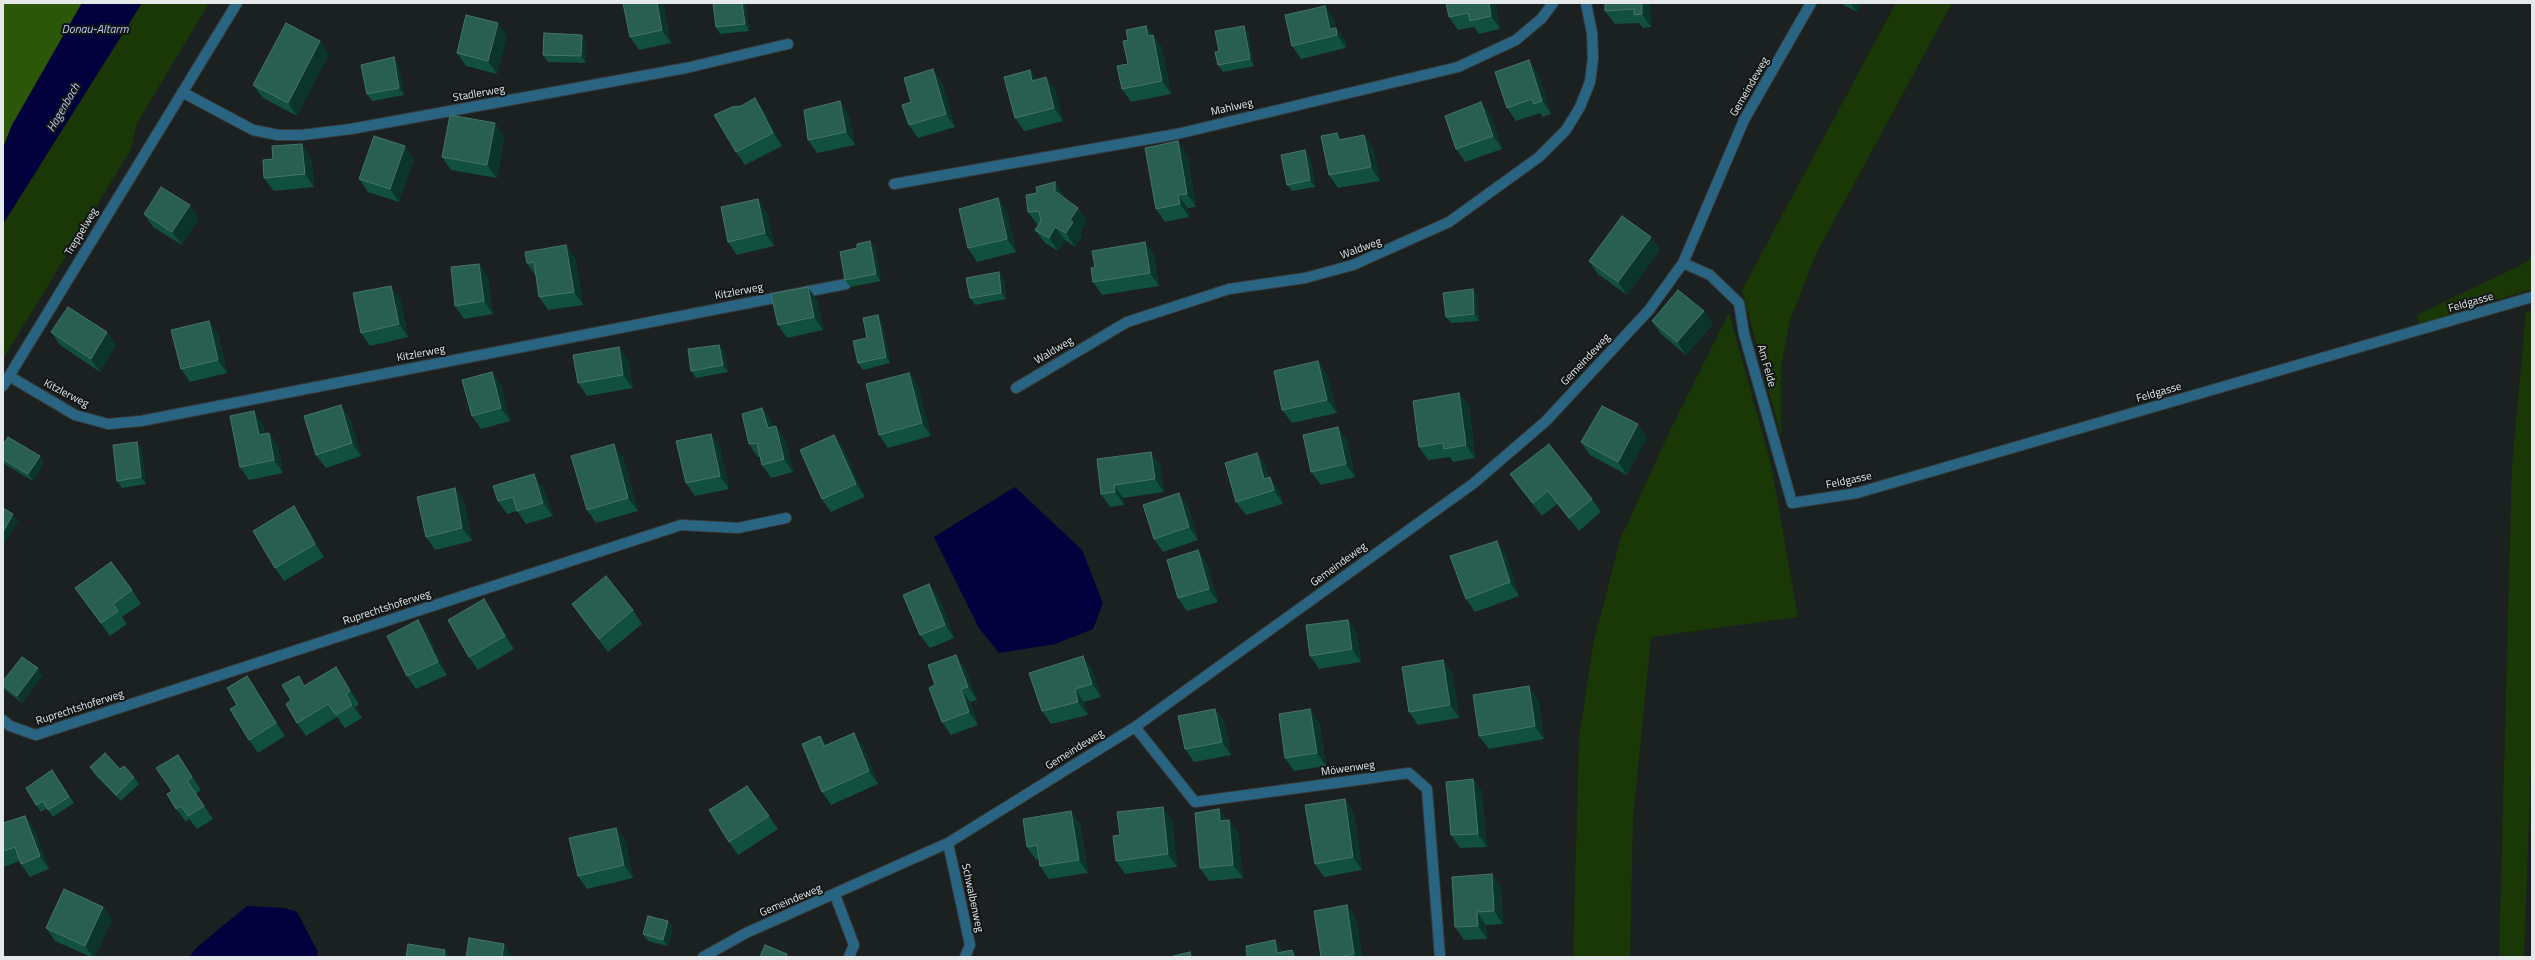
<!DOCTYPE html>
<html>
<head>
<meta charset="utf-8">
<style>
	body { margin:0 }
	#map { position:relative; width:2535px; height:960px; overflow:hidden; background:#1b2020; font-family:"Titillium Web",sans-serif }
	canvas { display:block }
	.frame { position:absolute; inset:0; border:4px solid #e6e9ea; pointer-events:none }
</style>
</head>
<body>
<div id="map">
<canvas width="2535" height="960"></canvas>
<div class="frame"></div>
</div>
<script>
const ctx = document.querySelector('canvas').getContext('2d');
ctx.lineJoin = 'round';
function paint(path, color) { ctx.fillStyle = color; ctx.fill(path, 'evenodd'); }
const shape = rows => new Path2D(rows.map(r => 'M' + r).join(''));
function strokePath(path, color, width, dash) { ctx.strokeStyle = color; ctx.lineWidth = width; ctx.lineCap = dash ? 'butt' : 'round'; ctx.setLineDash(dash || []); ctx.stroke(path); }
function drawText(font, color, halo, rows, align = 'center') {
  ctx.font = font + ' "Titillium Web",sans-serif'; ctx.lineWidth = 4; ctx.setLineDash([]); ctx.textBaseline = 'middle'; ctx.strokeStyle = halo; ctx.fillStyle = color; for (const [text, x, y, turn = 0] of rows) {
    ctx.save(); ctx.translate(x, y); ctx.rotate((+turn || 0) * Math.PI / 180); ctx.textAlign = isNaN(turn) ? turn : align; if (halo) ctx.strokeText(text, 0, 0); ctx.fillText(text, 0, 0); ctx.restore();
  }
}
const green = shape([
	[142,3,209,3,137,123,130,151,3,359,3,224],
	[1896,3,1952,3,1816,254,1790,320,1781,367,1781,437,1742,290],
	[2532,254,2532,289,2419,324,2417,315,2527,262],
	[2532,310,2532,736,2524,957,2499,957,2512,465,2526,312],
	[1729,313,1771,464,1798,617,1651,637,1633,818,1630,957,1573,957,1579,739,1593,645,1620,540,1668,435]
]);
const forest = shape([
	[3,3,82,3,11,127,3,148]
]);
const water = shape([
	[82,3,142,3,3,224,3,148,11,127],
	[1015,487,1082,550,1103,603,1093,629,1055,644,999,653,979,628,934,537],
	[247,906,284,908,297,912,318,952,316,957,190,957,195,949]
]);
const minor = shape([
	[182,92,253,130,278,135,302,135,351,129,686,68,788,44],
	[894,184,1177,134,1458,67,1516,40,1542,18,1553,3],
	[1683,263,1710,275,1739,303,1744,334,1792,503,1857,493,2532,297],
	[9,376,75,415,108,424,141,421,846,284],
	[3,386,237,3],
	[1016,388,1127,322,1229,289,1305,278,1353,265,1449,222,1539,157,1566,130,1580,107,1590,82,1593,58,1592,33,1586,3],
	[3,720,10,726,36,735,681,525,738,528,786,518],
	[1135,727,1195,802,1409,773,1427,789,1440,957],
	[948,843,970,945,965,957],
	[835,895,854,945,849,957],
	[703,957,746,933,948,843,1135,727,1474,483,1546,421,1649,310,1683,263,1744,120,1811,3]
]);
const wall = shape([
	[713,3,746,3,749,31,720,34,716,27],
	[1495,3,1500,29,1479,34,1474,27,1458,30,1449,17],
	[1605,3,1650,3,1651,27,1643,28,1639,23,1615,24,1605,11],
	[1840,3,1862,3,1857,12],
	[1325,6,1334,19,1336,28,1345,41,1346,48,1301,59,1292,46],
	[664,7,671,43,639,50,630,37],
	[1146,26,1152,35,1153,35,1162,48,1171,94,1131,102,1122,89,1128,64,1128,40],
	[1248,33,1254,66,1223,72,1218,65,1219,51],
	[582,35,586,41,586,63,548,62,543,55],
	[507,36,497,74,466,66,457,53],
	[320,41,329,54,297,116,263,98,253,85],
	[398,64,404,95,372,101,367,94],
	[1538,73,1551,114,1543,117,1540,113,1516,121,1507,108],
	[1046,77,1055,90,1063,121,1024,131,1015,118,1036,80],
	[942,82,955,127,918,138,909,125,911,102],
	[764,111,782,146,745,165,736,152],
	[849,115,855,145,817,153,808,140],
	[1491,116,1502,149,1465,162,1456,149],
	[1364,135,1373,148,1380,181,1338,188,1329,175,1341,139],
	[504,136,497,178,451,170,442,157],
	[1187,154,1196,207,1188,208,1189,217,1165,222,1156,209],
	[311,157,314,187,274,191,264,178,273,159],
	[1310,157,1315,187,1292,191,1287,185],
	[414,159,399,202,368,192,359,179],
	[1055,182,1064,195,1064,198,1078,208,1087,221,1080,232,1082,236,1075,247,1065,240,1058,251,1045,243,1035,230,1038,225,1028,212,1037,193],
	[1007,211,1016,252,977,262,968,248],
	[767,212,774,246,737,255,728,242],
	[144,214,199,218,182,245,153,227],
	[1651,237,1660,250,1627,295,1598,274,1589,261],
	[1145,242,1154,255,1159,286,1102,295,1093,282],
	[566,245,575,258,583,305,548,310,539,297,536,276,527,263],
	[875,248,881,281,850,287,845,280],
	[488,277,493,314,464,319,455,306],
	[1004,279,1006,299,975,305,970,298],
	[1473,289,1477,296,1479,321,1451,323,1446,317],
	[400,299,408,337,370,346,361,333],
	[817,300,823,330,787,338,778,325],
	[1704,311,1713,324,1686,355,1661,334,1652,321],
	[209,321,218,334,227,373,190,382,181,369],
	[882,322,890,363,863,370,858,363],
	[51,332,107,332,116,345,100,372,60,345],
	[719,345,724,351,728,372,696,378,691,371],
	[619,347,628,360,633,388,587,396,578,383],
	[1318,361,1327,375,1337,413,1292,423,1282,410],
	[492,372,501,385,510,421,481,429,472,416],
	[909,373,918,386,931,436,888,448,879,435],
	[1469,406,1475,458,1453,462,1450,457,1428,460,1419,447],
	[762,408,771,421,773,426,785,439,793,472,771,478,762,465,760,457,758,457,749,444],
	[350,418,361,456,326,468,316,455],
	[263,425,265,434,269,433,278,446,283,473,249,480,240,467],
	[711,434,720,447,729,489,695,496,686,483],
	[834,435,843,448,865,497,831,512,822,499],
	[1647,437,1627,475,1590,455,1581,442],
	[1347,440,1355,477,1321,485,1311,472],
	[137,442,141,448,146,484,122,488,117,481],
	[3,445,44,463,33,481,3,463],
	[1151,452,1160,465,1164,492,1123,498,1124,505,1110,507,1101,494],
	[1257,453,1266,466,1269,478,1279,491,1283,504,1246,515,1236,502],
	[623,457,638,511,596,523,587,510],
	[1510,474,1592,499,1601,512,1579,531,1557,504,1542,516,1519,487],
	[543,487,553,516,526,524,517,511,507,514,498,501],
	[455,488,464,501,472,541,435,550,426,537],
	[1188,506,1198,540,1163,552,1154,539],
	[303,520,324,557,284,581,275,568],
	[1198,550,1207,564,1218,602,1187,611,1178,598],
	[1506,554,1519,596,1475,612,1466,599],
	[75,588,132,590,141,604,122,617,127,624,110,636],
	[939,597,954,638,930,648,920,635],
	[484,599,493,612,514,649,478,670,469,657],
	[572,604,633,610,642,624,608,652,581,617],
	[418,620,427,633,447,675,416,689,407,676],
	[1348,620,1357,633,1361,662,1319,669,1310,656],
	[1443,660,1452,673,1459,718,1418,725,1409,712],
	[965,668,977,700,970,702,978,725,951,735,942,722,935,685],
	[1092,669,1101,697,1084,702,1088,715,1051,724,1042,711],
	[43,675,22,703,5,690,3,687,3,681],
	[247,676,256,689,285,736,258,753,249,740,237,705],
	[345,680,359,704,355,707,362,718,345,728,337,717,306,736,297,723,291,700,305,685],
	[1538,699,1544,739,1489,749,1479,736],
	[1215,709,1225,722,1231,755,1194,762,1185,749],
	[1319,722,1326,766,1294,771,1285,758],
	[863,746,878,784,831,805,822,792],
	[178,755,187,768,201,790,196,794,213,819,197,829,189,819,186,822,176,809,172,791],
	[90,767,134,777,139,784,121,801,94,774],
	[52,770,74,803,53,817,47,808,41,812,36,805],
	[1473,779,1482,792,1487,847,1460,848,1451,835],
	[1219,809,1227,821,1229,820,1238,833,1243,878,1209,881,1200,868],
	[1354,812,1362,870,1324,877,1315,864],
	[25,816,34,829,49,869,30,877,21,864,20,861,3,867,3,823],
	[769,816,778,829,738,855,729,842],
	[1172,820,1177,867,1125,874,1116,861,1120,835],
	[1080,824,1088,873,1049,879,1040,866,1039,859,1036,860,1027,847],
	[616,828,625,841,633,878,587,889,578,876],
	[1501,887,1503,924,1486,925,1487,939,1464,940,1455,927],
	[103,907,112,920,95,957,91,957,55,941,46,928],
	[1356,918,1362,957,1321,957],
	[668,921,673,928,668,946,648,941,643,934]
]);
const shadedWall = shape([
	[657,3,662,3,664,7,671,43,662,30],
	[742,3,746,3,749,31,745,24],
	[1489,3,1495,3,1500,29,1491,16],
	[1642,3,1650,3,1651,27,1642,14],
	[1850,3,1862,3,1857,12],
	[1325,6,1334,19,1336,28,1345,41,1346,48,1337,35,1330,29],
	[498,23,507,36,497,74,488,61],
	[1146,26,1154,38,1153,35,1162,48,1171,94,1162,81,1148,36],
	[1244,26,1248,33,1254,66,1250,59],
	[582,35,586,41,586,63,581,56],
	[320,41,329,54,297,116,288,103],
	[394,57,398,64,404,95,399,88],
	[1529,60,1538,73,1551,114,1542,101],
	[933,69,942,82,955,127,946,114],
	[1030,70,1039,83,1032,81],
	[1046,77,1055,90,1063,121,1054,108],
	[755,98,764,111,782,146,773,133],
	[840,101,849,115,855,145,846,132],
	[1481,102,1491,116,1502,149,1493,136],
	[495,123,504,136,497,178,487,165],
	[1337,133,1346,146,1339,140],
	[1364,135,1373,148,1380,181,1371,167],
	[1178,141,1187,154,1196,207,1187,194],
	[302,144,311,157,314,187,305,174],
	[405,146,414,159,399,202,390,189],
	[1305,150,1310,157,1315,187,1310,180],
	[1055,182,1064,195,1064,204,1055,191],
	[1178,195,1188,208,1189,217,1180,204],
	[998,198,1007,211,1016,252,1007,239],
	[758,199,767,212,774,246,765,233],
	[190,205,199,218,182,245,172,232],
	[1078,208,1087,221,1080,232,1082,236,1075,247,1066,233,1070,220],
	[1055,227,1065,240,1058,251,1049,238],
	[1651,237,1660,250,1627,295,1618,282],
	[870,241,875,248,881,281,876,274],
	[1145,242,1154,255,1159,286,1150,273],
	[566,245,575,258,583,305,574,292],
	[479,264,488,277,493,314,484,301],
	[999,272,1004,279,1006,299,1001,293],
	[391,286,400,299,408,337,399,324],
	[808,287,817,300,823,330,814,317],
	[1473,289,1477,296,1479,321,1474,314],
	[1704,311,1713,324,1686,355,1677,342],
	[878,315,882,322,890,363,886,357],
	[209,321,218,334,227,373,218,360],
	[107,332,116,345,100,372,91,359],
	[719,345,724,351,728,372,723,365],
	[619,347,628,360,633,388,623,375],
	[1318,361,1327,375,1337,413,1327,400],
	[492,372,501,385,510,421,501,408],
	[909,373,918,386,931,436,922,423],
	[1459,393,1469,406,1475,458,1466,445],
	[341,405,350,418,361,456,352,443],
	[762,408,771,421,777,441,768,428],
	[254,411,263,425,268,448,259,435],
	[1638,424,1647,437,1627,475,1618,462],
	[776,426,785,439,793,472,784,459],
	[1338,427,1347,440,1355,477,1346,464],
	[269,433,278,446,283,473,274,460],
	[711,434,720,447,729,489,720,476],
	[834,435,843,448,865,497,856,484],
	[137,442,141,448,146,484,141,477],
	[614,444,623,457,638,511,628,498],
	[1151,452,1160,465,1164,492,1155,479],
	[1257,453,1266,466,1273,491,1264,479],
	[40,456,44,463,33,481,28,474],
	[534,474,543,487,553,516,543,503],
	[1270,477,1279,491,1283,504,1274,490],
	[1114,485,1123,498,1124,505,1115,492],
	[455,488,464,501,472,541,462,528],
	[1179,493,1188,506,1198,540,1189,527],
	[294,506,303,520,324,557,315,544],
	[13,514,18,521,3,546,3,532],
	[1497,541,1506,554,1519,596,1510,582],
	[1198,550,1207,564,1218,602,1209,589],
	[929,584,939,597,954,638,945,625],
	[484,599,493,612,514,649,505,636],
	[418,620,427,633,447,675,438,662],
	[1348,620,1357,633,1361,662,1352,649],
	[956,655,965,668,977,700,968,687],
	[1083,656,1092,669,1101,697,1092,684],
	[1443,660,1452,673,1459,718,1450,705],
	[336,667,345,680,359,704,350,691],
	[38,668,43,675,22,703,17,696],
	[247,676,256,689,285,736,276,723],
	[1529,686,1538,699,1544,739,1535,726],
	[961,689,970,702,978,725,969,712],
	[1075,689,1084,702,1088,715,1078,702],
	[346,694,355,707,362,718,352,705],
	[1215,709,1225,722,1231,755,1222,742],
	[1310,709,1319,722,1326,766,1317,753],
	[854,733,863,746,878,784,869,771],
	[820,736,830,749,824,746],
	[178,755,187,768,201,790,192,777],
	[1473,779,1482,792,1487,847,1478,834],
	[1345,799,1354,812,1362,870,1353,857],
	[1163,807,1172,820,1177,867,1168,854],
	[1219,809,1228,822,1220,821],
	[1071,811,1080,824,1088,873,1079,860],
	[25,816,34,829,49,869,40,856],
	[1229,820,1238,833,1243,878,1233,865],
	[616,828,625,841,633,878,624,865],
	[1492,874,1501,887,1503,924,1494,911],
	[1347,905,1356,918,1362,957,1357,957,1354,954],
	[103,907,112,920,95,957,93,957,85,946],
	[1477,912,1486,925,1487,939,1478,926],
	[668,921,673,928,668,946,663,940],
	[1275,940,1284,953,1277,953],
	[504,944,513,957,502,957],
	[445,950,451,957,444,957],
	[1292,950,1297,957,1294,957],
	[787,954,789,957,786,957]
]);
const building = shape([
	[623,3,657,3,662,30,630,37,623,3],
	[713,3,742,3,745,24,716,27,713,3],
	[1446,3,1489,3,1491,16,1470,21,1468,13,1449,17,1446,3],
	[1605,3,1642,3,1642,14,1634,15,1634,9,1605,11,1605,3],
	[1325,6,1330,29,1336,28,1337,35,1292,46,1285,15,1325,6],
	[466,15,498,23,488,61,457,53,466,15],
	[286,23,320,41,288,103,253,85,286,23],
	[1146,26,1148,36,1153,35,1162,81,1122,89,1117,66,1128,64,1123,41,1128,40,1126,30,1146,26],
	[1244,26,1250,59,1218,65,1215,52,1219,51,1215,31,1244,26],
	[544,33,582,35,581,56,543,55,544,33],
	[394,57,399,88,367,94,361,65,394,57],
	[1529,60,1542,101,1534,104,1532,99,1507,108,1495,72,1529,60],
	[933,69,946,114,909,125,902,105,911,102,904,78,933,69],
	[1030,70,1032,81,1046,77,1054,108,1015,118,1004,77,1030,70],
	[755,98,773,133,736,152,714,115,732,107,741,106,755,98],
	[840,101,846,132,808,140,804,110,840,101],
	[1481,102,1493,136,1456,149,1445,116,1481,102],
	[450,115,495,123,487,165,442,157,450,115],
	[1337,133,1339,140,1364,135,1371,167,1329,175,1321,136,1337,133],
	[374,136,405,146,390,189,359,179,374,136],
	[1178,141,1187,194,1178,195,1180,204,1156,209,1145,148,1178,141],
	[302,144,305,174,264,178,263,160,273,159,272,146,302,144],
	[1305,150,1310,180,1287,185,1281,155,1305,150],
	[1055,182,1055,191,1078,208,1070,220,1073,222,1066,233,1055,227,1049,238,1035,230,1041,221,1039,211,1028,212,1026,195,1037,193,1036,187,1055,182],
	[161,187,190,205,172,232,144,214,161,187],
	[998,198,1007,239,968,248,959,209,998,198],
	[758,199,765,233,728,242,721,207,758,199],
	[1622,216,1651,237,1618,282,1589,261,1622,216],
	[870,241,876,274,845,280,840,252,857,248,857,244,870,241],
	[1145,242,1150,273,1093,282,1091,268,1095,267,1092,251,1145,242],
	[566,245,574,292,539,297,534,262,527,263,525,252,566,245],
	[479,264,484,301,455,306,451,267,479,264],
	[999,272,1001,293,970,298,966,278,999,272],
	[391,286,399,324,361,333,353,293,391,286],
	[808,287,814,317,778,325,771,294,808,287],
	[1473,289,1474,314,1446,317,1443,293,1473,289],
	[1678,290,1704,311,1677,342,1652,321,1678,290],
	[68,307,107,332,91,359,51,332,68,307],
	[878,315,886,357,858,363,853,341,867,338,863,318,878,315],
	[209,321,218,360,181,369,171,330,209,321],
	[719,345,723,365,691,371,688,349,719,345],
	[619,347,623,375,578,383,573,355,619,347],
	[1318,361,1327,400,1282,410,1274,371,1318,361],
	[492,372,501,408,472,416,462,380,492,372],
	[909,373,922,423,879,435,866,384,909,373],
	[1459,393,1466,445,1444,449,1443,443,1419,447,1413,401,1459,393],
	[341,405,352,443,316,455,304,416,341,405],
	[1602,406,1638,424,1618,462,1581,442,1602,406],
	[762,408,768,428,776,426,784,459,762,465,757,443,749,444,742,414,762,408],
	[254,411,259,435,269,433,274,460,240,467,230,416,254,411],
	[1338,427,1346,464,1311,472,1303,435,1338,427],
	[711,434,720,476,686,483,676,441,711,434],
	[834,435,856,484,822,499,800,450,834,435],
	[8,437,40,456,28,474,3,459,3,445,8,437],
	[137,442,141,477,117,481,113,445,137,442],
	[614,444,628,498,587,510,571,456,614,444],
	[1549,444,1592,499,1569,518,1548,491,1533,503,1510,474,1549,444],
	[1151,452,1155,479,1114,485,1115,492,1101,494,1097,459,1151,452],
	[1257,453,1264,479,1270,477,1274,490,1236,502,1225,463,1257,453],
	[534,474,543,503,517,511,513,497,498,501,493,486,534,474],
	[455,488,462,528,426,537,417,497,455,488],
	[1179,493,1189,527,1154,539,1143,505,1179,493],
	[294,506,315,544,275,568,253,531,294,506],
	[3,508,13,514,3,532,3,508],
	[1497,541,1510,582,1466,599,1450,556,1497,541],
	[1198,550,1209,589,1178,598,1167,560,1198,550],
	[111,562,132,590,113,604,118,611,101,623,75,588,111,562],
	[606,576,633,610,599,639,572,604,606,576],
	[929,584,945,625,920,635,903,595,929,584],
	[484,599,505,636,469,657,448,620,484,599],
	[418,620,438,662,407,676,387,636,418,620],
	[1348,620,1352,649,1310,656,1306,625,1348,620],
	[956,655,968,687,961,689,969,712,942,722,929,688,935,685,928,665,956,655],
	[1083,656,1092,684,1075,689,1078,702,1042,711,1029,673,1083,656],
	[22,657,38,668,17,696,3,685,3,681,22,657],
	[1443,660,1450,705,1409,712,1402,667,1443,660],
	[336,667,350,691,346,694,352,705,336,715,328,704,297,723,286,704,291,700,282,685,299,676,304,686,336,667],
	[247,676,276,723,249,740,230,709,237,705,227,688,247,676],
	[1529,686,1535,726,1479,736,1473,695,1529,686],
	[1215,709,1222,742,1185,749,1178,716,1215,709],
	[1310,709,1317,753,1285,758,1279,714,1310,709],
	[854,733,869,771,822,792,802,744,820,736,824,746,854,733],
	[105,753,120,769,124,766,134,777,116,795,90,767,105,753],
	[178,755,192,777,187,781,204,806,188,816,181,806,176,809,167,794,172,791,156,768,178,755],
	[52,770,69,797,48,810,43,801,36,805,26,788,52,770],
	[1473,779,1478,834,1451,835,1446,782,1473,779],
	[747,786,769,816,729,842,709,810,747,786],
	[1345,799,1353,857,1315,864,1305,805,1345,799],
	[1163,807,1168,854,1116,861,1113,836,1120,835,1117,812,1163,807],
	[1219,809,1220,821,1229,820,1233,865,1200,868,1195,813,1219,809],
	[1071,811,1079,860,1040,866,1037,845,1027,847,1023,819,1071,811],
	[25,816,40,856,21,864,15,847,3,851,3,823,25,816],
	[616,828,624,865,578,876,569,838,616,828],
	[1492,874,1494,911,1477,912,1478,926,1455,927,1452,877,1492,874],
	[64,889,103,907,85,946,46,928,64,889],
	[1347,905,1354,954,1339,957,1321,957,1314,911,1347,905],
	[648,916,668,921,663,940,643,934,648,916],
	[469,938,504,944,502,957,466,957,469,938],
	[1275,940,1277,953,1292,950,1294,957,1247,957,1246,946,1275,940],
	[408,944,445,950,444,957,406,957,408,944],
	[765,945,787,954,786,957,760,957,765,945],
	[1190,952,1191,957,1169,957,1190,952]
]);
const streetNames = [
	["Gemeindeweg",1750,87,-60],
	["Stadlerweg",479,94,-10],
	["Mahlweg",1232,108,-13],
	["Treppelweg",82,232,-59],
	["Waldweg",1361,249,-20],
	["Kitzlerweg",739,292,-11],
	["Feldgasse",2471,303,-16],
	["Waldweg",1054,351,-31],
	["Kitzlerweg",421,354,-11],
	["Gemeindeweg",1586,360,-47],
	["Am Felde",1766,366,74],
	["Feldgasse",2159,393,-16],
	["Kitzlerweg",66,394,27],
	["Feldgasse",1849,481,-12],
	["Gemeindeweg",1339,565,-36],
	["Ruprechtshoferweg",387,608,-18],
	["Ruprechtshoferweg",80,708,-18],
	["Gemeindeweg",1075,750,-32],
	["Möwenweg",1348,769,-8],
	["Schwalbenweg",972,898,78],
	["Gemeindeweg",791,901,-23]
];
const waterNames = [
	["Donau-Altarm",95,30],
	["Hagenbach",64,108,-60]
];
paint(green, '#1a3805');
paint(forest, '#2c5709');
paint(water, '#02003d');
strokePath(minor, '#373c3c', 12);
strokePath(minor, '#296583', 10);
paint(wall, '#114f3e');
paint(shadedWall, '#0b352a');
paint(building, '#285f50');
strokePath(building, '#467568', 1);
drawText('11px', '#e6e9ea', '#121617', streetNames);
drawText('italic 12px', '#b8c9ef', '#121617', waterNames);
</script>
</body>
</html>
